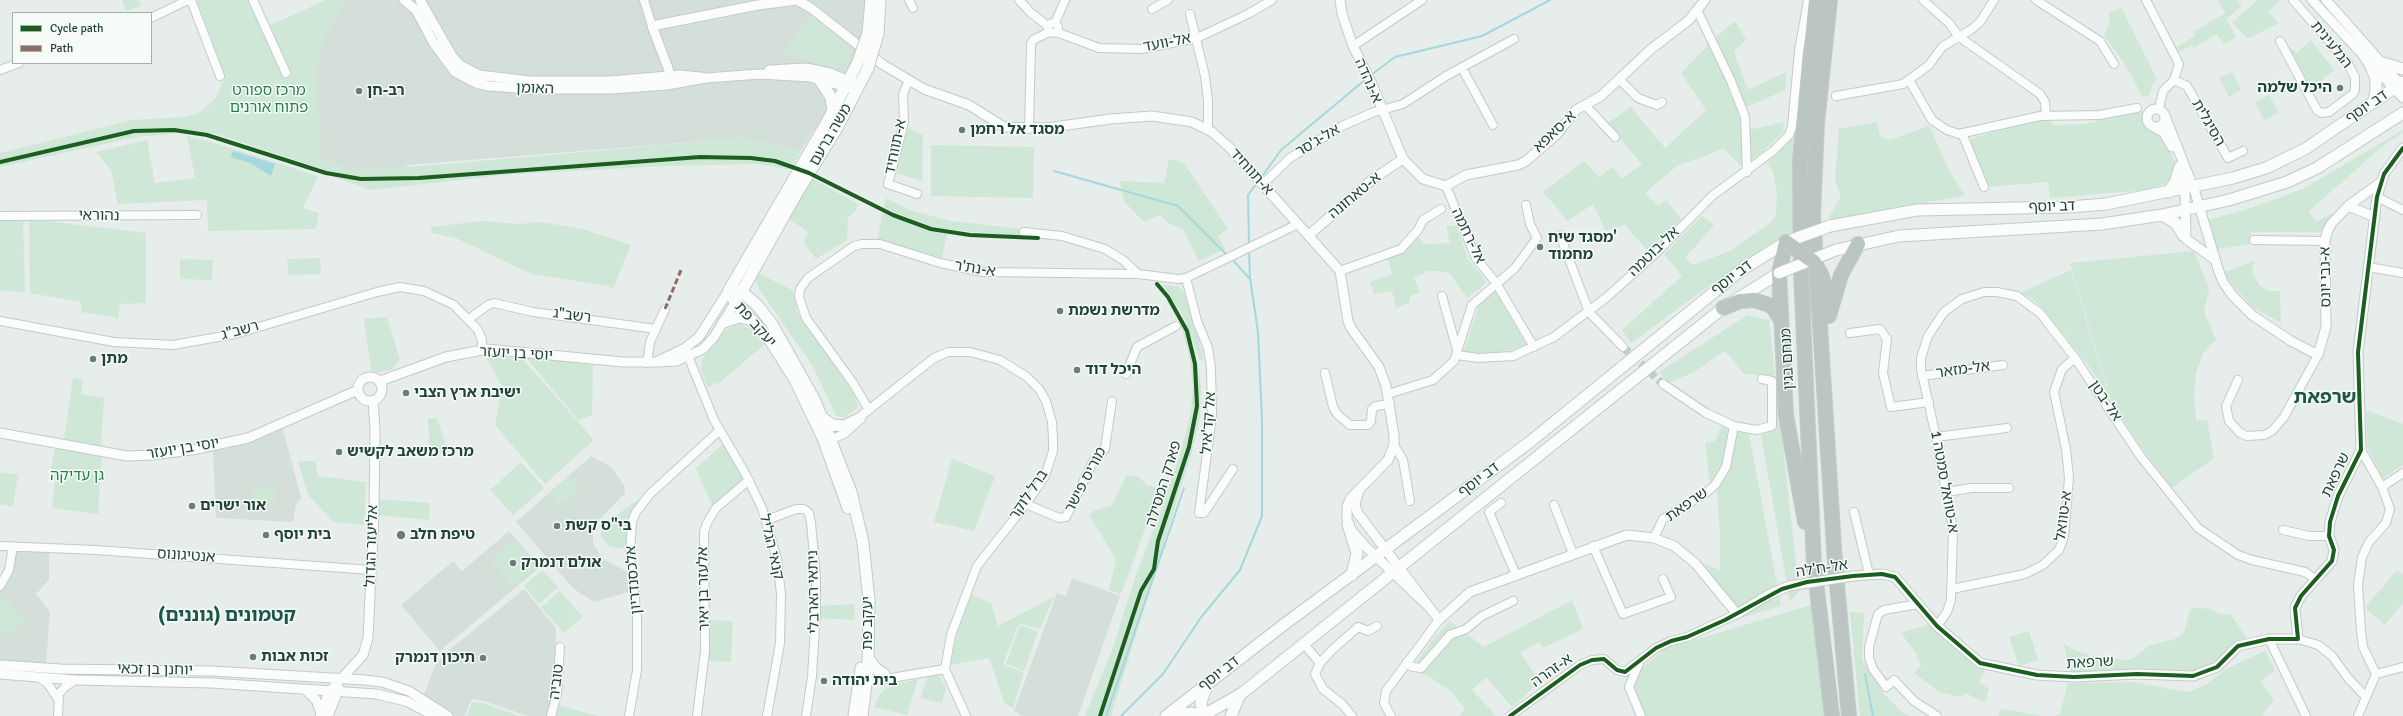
<!DOCTYPE html>
<html>
<head>
<meta charset="utf-8">
<style>
	body { margin:0 }
	#map { position:relative; width:2403px; height:716px; overflow:hidden; background:#e7edea; font-family:Signika,sans-serif }
	canvas { display:block }
	.legend { position:absolute; left:12px; top:12px; width:140px; height:52px; box-sizing:border-box; background:#f6fbf8; border:1px solid #a1b1ac; margin:0; padding:5px 7px; list-style:none; font-size:12px; color:#22433a }
	.legend li { display:flex; align-items:center; gap:8px; height:20px }
	.legend b { width:20px; border:1px solid #a1b1ac }
</style>
</head>
<body>
<div id="map">
<canvas width="2403" height="716"></canvas>
<ul class="legend">
<li><b style="height:5px;background:#1b5e20"></b>Cycle path</li>
<li><b style="height:5px;background:#8d6e63"></b>Path</li>
</ul>
</div>
<script>
const ctx = document.querySelector('canvas').getContext('2d');
ctx.lineJoin = 'round';
function paint(path, color) { ctx.fillStyle = color; ctx.fill(path, 'evenodd'); }
const shape = rows => new Path2D(rows.map(r => 'M' + r).join(''));
function strokePath(path, color, width, dash) { ctx.strokeStyle = color; ctx.lineWidth = width; ctx.lineCap = dash ? 'butt' : 'round'; ctx.setLineDash(dash || []); ctx.stroke(path); }
function drawText(font, color, halo, rows, align = 'center') {
  ctx.font = font + ' Signika,"Noto Sans Hebrew",sans-serif'; ctx.lineWidth = 3; ctx.setLineDash([]); ctx.textBaseline = 'middle'; ctx.strokeStyle = halo; ctx.fillStyle = color; for (const [text, x, y, turn = 0] of rows) {
    ctx.save(); ctx.translate(x, y); ctx.rotate((+turn || 0) * Math.PI / 180); ctx.textAlign = isNaN(turn) ? turn : align; if (halo) ctx.strokeText(text, 0, 0); ctx.fillText(text, 0, 0); ctx.restore();
  }
}
const built = shape([
	[344,0,870,0,864,45,840,91,801,150,744,138,407,165,406,169,362,170,331,166,319,155,314,74,322,41],
	[283,429,301,498,296,505,293,522,216,518,213,451,249,443],
	[591,456,611,467,624,485,625,493,598,521,593,530,593,543,603,559,626,571,629,592,594,602,574,589,516,522],
	[509,531,540,567,440,651,401,605,453,561,462,571],
	[15,547,49,551,49,580,36,594,50,612,46,665,0,661,0,588],
	[1072,578,1120,596,1078,716,1023,716,1014,711,1057,593,1066,596],
	[524,589,556,628,556,695,550,716,528,716,484,701,472,699,464,716,453,716,424,695,435,666,448,651]
]);
const green = shape([
	[122,0,139,0,141,6,126,11],
	[199,0,251,0,264,28,326,0,346,0,323,41,316,74,321,156,341,166,363,169,421,166,744,138,801,150,790,170,760,164,668,166,513,174,371,190,329,175,322,169,214,133,190,132,136,137,0,167,0,153,132,120,185,117,199,113,216,98,225,76,197,1],
	[2218,0,2237,0,2242,6,2227,18,2224,14,2236,37,2224,44,2217,34,2194,48,2192,45,2177,53,2174,49,2195,36,2193,32,2225,13],
	[2258,0,2280,0,2268,12,2279,23,2248,39,2232,22],
	[2121,7,2157,79,2153,83,2149,96,2142,96,2130,72,2104,35,2110,21,2109,13],
	[811,15,854,46,849,61,842,67,834,69,783,53],
	[1735,21,1746,39,1734,52,1748,90,1786,72,1786,90,1739,110,1749,130,1784,122,1783,132,1760,154,1741,166,1723,148,1703,157,1678,165,1645,193,1658,206,1666,200,1681,219,1647,250,1625,225,1606,231,1593,204,1568,221,1543,192,1584,161,1599,177,1613,167,1622,179,1642,164,1607,124,1631,107,1665,148,1706,110,1681,73,1721,32],
	[2311,40,2334,70,2312,89,2283,42,2297,53],
	[2232,72,2241,90,2229,97,2220,78],
	[2269,95,2279,113,2264,120,2255,102],
	[2142,110,2142,124,2162,137,2175,161,2175,172,2167,183,2146,190,2050,198,2048,182,1986,187,1968,140,2015,125,2047,118,2054,125,2084,124,2095,122,2107,116],
	[1877,122,1880,136,1890,140,1929,126,1949,170,1965,196,1927,202,1927,205,1900,206,1829,223,1829,217,1841,196,1835,180,1839,129],
	[908,128,923,135,922,181,895,173],
	[2403,130,2403,132,2378,150,2309,211,2316,222,2335,212,2324,232,2251,232,2252,244,2217,249,2208,220,2242,211,2303,189],
	[1795,133,1795,235,1759,253,1709,286,1631,343,1622,330,1682,276,1664,254,1702,216,1714,225,1685,258,1693,265,1730,251,1770,223,1776,216,1777,193,1773,172,1767,163],
	[187,136,208,141,318,176,303,208,319,213,316,229,208,231,207,200,118,204,111,170,96,152,147,140,155,183,195,178],
	[931,145,1034,147,1033,198,931,196],
	[1169,159,1184,163,1228,229,1218,236,1225,249,1199,261,1183,230,1168,223,1160,215,1144,222,1123,200,1120,181,1164,183],
	[811,178,858,204,855,212,848,218,847,240,816,259,804,243,808,232,786,217],
	[886,198,910,210,950,221,1023,229,1022,236,953,230,931,226,884,208],
	[883,211,919,226,947,234,941,261,877,241],
	[23,219,25,293,0,290,0,221],
	[29,219,146,233,146,303,120,304,118,318,81,312,81,302,30,293],
	[482,221,519,224,541,222,582,229,631,245,613,289,608,286,531,274,456,238,432,233,431,227],
	[1456,225,1468,259,1486,281,1484,285,1467,298,1450,274,1442,271,1428,271,1414,278,1420,292,1410,296,1410,302,1396,308,1392,291,1374,294,1370,282,1392,274,1387,257,1417,235,1424,244,1450,243,1446,227],
	[2194,251,2209,289,2204,312,2216,340,2203,353,2196,373,2194,397,2196,421,2207,420,2214,458,2172,488,2138,443,2112,402,2070,263],
	[320,258,321,274,289,275,287,259],
	[180,259,213,260,212,280,180,279],
	[2254,261,2252,272,2259,285,2268,291,2280,291,2281,323,2254,308,2232,284,2224,272],
	[2071,270,2110,397,2088,365,2045,311,2034,300,2020,293],
	[756,272,794,291,797,312,854,394,858,407,844,418,836,415,812,365,759,289,756,280],
	[1163,285,1178,286,1186,294,1197,334,1204,359,1200,360,1187,326,1195,353,1201,387,1200,417,1192,451,1111,716,1085,716,1112,650,1136,575,1163,505,1181,451,1191,412,1193,386,1190,359,1181,326,1187,324,1182,314],
	[1495,290,1527,346,1494,354,1463,353,1480,302],
	[1748,315,1769,320,1799,591,1790,602,1761,434,1777,430,1774,376,1744,374,1725,351,1694,372,1668,383,1659,372],
	[387,317,400,360,391,370,377,373,371,370,364,319],
	[739,324,751,329,765,344,718,384,717,382,708,388,701,369,702,359,726,330],
	[524,355,593,360,592,415,578,420],
	[521,357,594,440,545,484,495,425,502,386,486,358],
	[73,377,83,380,81,394,104,398,101,448,64,440],
	[2366,410,2403,424,2403,465,2383,478,2367,447],
	[437,418,448,451,430,458,428,419],
	[1722,426,1749,434,1781,606,1743,617,1704,564,1720,570,1720,532,1717,491,1710,483,1705,443,1715,441],
	[723,444,744,480,713,508,696,468],
	[55,448,102,456,98,514,52,508,55,482,51,468],
	[952,459,995,476,974,531,934,522],
	[298,461,315,461,318,476,366,482,364,525,334,522,308,495],
	[521,462,544,488,513,515,490,490],
	[0,472,18,475,13,506,0,504],
	[570,475,580,487,559,505,549,494],
	[1127,475,1139,477,1148,486,1160,488,1121,594,1109,590,1116,559,1089,515,1095,510,1111,506],
	[276,486,276,502,252,502,252,487],
	[642,497,631,515,627,529,628,549,610,547,601,537,601,531,607,522],
	[379,499,430,503,429,520,378,515],
	[514,540,536,567,512,586,490,559],
	[542,570,558,587,539,604,524,586],
	[2397,570,2403,575,2403,603,2385,625,2365,608],
	[560,591,583,617,564,633,541,607],
	[2,595,25,621,6,637,0,630,0,597],
	[972,595,991,603,998,626,1054,597,1040,629,1019,623,1003,664,1024,673,1013,708,1005,704,989,658,949,665,962,616],
	[1572,600,1583,629,1543,648,1540,642,1520,652,1539,681,1528,693,1512,707,1486,677,1472,690,1496,716,1459,716,1465,709,1452,692,1429,677,1421,674,1413,666,1434,638,1450,621,1484,647],
	[854,604,855,620,816,618,818,606],
	[1814,604,1825,716,1644,716,1642,707,1631,691,1640,669,1673,643,1705,637],
	[2195,608,2212,609,2219,614,2231,615,2248,640,2231,644,2219,659,2196,671,2179,674,2071,677,2064,644,2076,651,2099,658,2131,660,2150,645,2175,639,2184,632,2190,610],
	[1850,612,1864,613,1862,660,1883,693,1902,712,1910,716,1860,716],
	[709,620,733,621,731,662,707,661],
	[1930,624,1986,667,1979,683,1989,689,1984,703,1966,693,1962,697,1939,692,1914,673,1921,666,1916,653,1901,633],
	[1020,625,1038,632,1024,671,1006,664],
	[2029,631,2038,660,2019,666,2009,637],
	[2265,651,2275,670,2261,681,2274,701,2263,713,2264,716,2054,716,2060,714,2068,683,2133,682,2187,692,2204,686,2228,668],
	[939,674,946,689,942,704,921,698,927,677],
	[918,679,907,715,874,707,879,696,887,687],
	[472,702,483,703,519,716,467,716],
	[557,705,599,716,554,716],
	[2001,709,2042,716,1998,716]
]);
const water = shape([
	[233,151,275,164,271,176,250,163,231,157]
]);
const stream = shape([
	[1371,75,1395,57,1482,36,1550,0],
	[1054,171,1178,206,1227,255],
	[1261,178,1281,150,1366,79],
	[1249,246,1248,195,1257,183],
	[1232,259,1249,278],
	[1865,674,1873,716],
	[1106,716,1184,488],
	[1121,716,1163,674,1202,616,1240,570,1262,516,1262,421,1258,332,1250,278,1249,250]
]);
const minorTunnel = shape([
	[1623,347,1663,384]
]);
const minor = shape([
	[191,0,220,76],
	[253,0,286,73],
	[644,0,652,26],
	[909,0,913,8],
	[1019,0,1031,13,1048,26],
	[1923,0,1950,24,1958,36,2040,94,2045,102,2046,116],
	[2036,0,2100,41,2114,64],
	[2146,0,2179,64,2174,80,2187,86,2228,158,2243,151],
	[1152,9,1168,0],
	[1697,10,1731,81,1745,117,1747,172],
	[1190,14,1205,76,1208,101,1208,130],
	[151,18,188,0],
	'1048 28a5 5 0 1 1 10 0a5 5 0 1 1-10 0Z',
	[1055,23,1065,0],
	[1056,32,1099,48,1141,49,1197,38,1248,14,1272,0],
	[2280,41,2317,110,2321,113,2329,112,2353,94,2355,90,2355,77,2347,62,2293,0],
	[1353,46,1422,0],
	[1462,68,1493,125],
	[0,70,19,63],
	[909,80,903,94,904,122,888,184,917,194],
	[1620,80,1638,98,1657,105,1662,102],
	[1909,80,1932,120,1947,130,1959,134,2040,116,2099,115,2137,108],
	[1836,96,1903,84,1929,65,1942,47,1972,29,1980,22,1994,0],
	[1586,106,1615,137],
	[2159,109,2163,91,2174,80],
	[1029,129,1031,44,1033,40,1049,32],
	[1962,133,1984,187],
	[1263,184,1290,158,1342,126,1374,112,1403,104,1446,76,1514,39],
	[1446,186,1476,258,1496,283,1534,347],
	[2377,197,2403,210],
	[0,216,197,215],
	[1024,232,1062,236,1105,249,1123,260,1138,274],
	[1560,235,1589,312,1623,347],
	[2254,240,2325,241],
	[2368,267,2403,273],
	[1340,271,1401,249,1418,230,1423,220,1441,209],
	[1186,278,1197,321,1208,348,1211,368,1212,416,1199,513,1204,513,1233,469],
	[1442,296,1457,350],
	[469,319,488,305,494,303,533,312,656,329],
	[0,321,114,342,173,345,235,334,377,292,400,287,424,291,454,305,478,330,482,340,482,350],
	[1850,333,1880,329,1887,339,1883,373,1891,407,1929,402],
	[686,351,714,420,745,473,762,508,777,559,781,594,780,643,767,716],
	[1457,355,1478,358,1513,356,1554,337,1607,297,1655,254,1712,196,1773,151,1789,135,1792,127,1799,51,1808,0],
	[647,363,650,342,665,309],
	[1325,373,1333,407,1337,414,1350,425,1368,425,1371,421,1372,409,1376,406,1390,404],
	[1126,374,1137,347,1176,326],
	[1922,376,2003,365],
	[2238,380,2226,406,2229,421,2240,433,2247,436,2264,435,2272,431,2284,417,2318,355],
	[1663,384,1706,413,1734,426,1756,430,1772,426,1772,381,1762,379],
	[1388,394,1433,380,1454,361,1472,305,1515,268,1537,238,1530,224,1526,205],
	[869,410,853,383,806,318,799,297,800,289,808,278,854,246,862,244,880,244,940,263,983,272,1138,274,1178,279,1186,278,1298,224],
	[839,427,861,416,934,358,948,352,970,352,1000,360,1027,377,1039,389,1046,401,1052,422,1053,438,1053,451,1045,476,1026,504,977,566,951,635,945,669,966,716],
	[1936,437,2007,428],
	[825,439,832,439,844,434,861,419],
	[1394,445,1403,460,1410,501],
	[2382,487,2403,473],
	[1947,492,1971,488,2009,488],
	[1501,503,1489,512,1516,575],
	[1026,504,1059,518,1066,517,1094,460,1105,449,1112,401],
	[1554,505,1573,554],
	[1854,512,1869,574],
	[767,520,796,509,804,509,809,513,811,523,816,577,816,611,812,676,806,716],
	[2283,530,2309,536,2329,536],
	[1654,538,1663,519,1707,492,1715,485,1726,467,1734,426],
	[0,546,96,550,371,570],
	[1593,546,1623,614,1671,597,1663,579],
	[0,586,9,570,13,546],
	[1952,589,2025,574,2043,565,2059,550,2064,537,2069,478,2066,449,2054,392,2062,369,2075,358],
	[1919,604,1884,610,1878,614,1869,647,1869,658,1873,669,1886,687,1894,680,1914,701,1937,716],
	[1937,626,1947,612,1951,600,1953,529,1936,437,1921,369,1921,358,1928,336,1944,312,1962,299,1984,292,1997,292,2017,296,2040,313,2075,358,2141,457,2198,528,2238,555,2252,560,2305,572,2315,579],
	[2269,639,2306,716],
	[2298,639,2318,645,2332,656,2348,678,2365,696],
	[1304,644,1320,663],
	[1406,663,1413,667,1421,668,1450,635,1466,629,1482,616,1513,601],
	[1639,663,1629,687,1641,716],
	[2376,674,2403,667],
	[38,677,48,684,58,699],
	[867,682,945,669],
	[58,716,59,694,65,687,75,680],
	[551,716,557,694,560,647],
	[629,716,637,670,637,618,630,552,632,522,636,512,650,494,719,431],
	[697,716,705,651,704,532,707,523,716,508,749,480],
	[1352,716,1342,704,1323,689,1315,674,1320,663,1332,650,1358,627,1368,631,1377,626],
	[1391,716,1384,703,1386,691,1439,620],
	[1510,716,1580,665,1592,660,1604,659,1617,670,1625,672,1656,648,1671,641,1687,637,1737,614],
	[2358,716,2376,674,2363,647,2361,631,2358,585,2362,557,2369,542,2386,523,2390,509,2382,487,2361,450]
]);
const tertiary = shape([
	[404,0,416,10,433,42,455,72,476,83,489,86,530,89,611,89,667,85,706,78,760,74,810,77,850,88],
	[420,0,452,56,460,65,479,75,530,81,610,81,679,75,701,77],
	[1340,0,1342,14,1353,46,1372,84,1403,159,1423,179,1446,186,1466,175,1518,165,1526,161,1557,134,1576,110,1601,96,1650,50,1689,20,1705,0],
	[2312,0,2403,98],
	[2326,0,2403,87],
	[769,70,806,68,830,73,853,83],
	[667,85,670,76,668,68,652,26,758,5,797,0,811,8,882,64,924,89,969,105,1004,127,1047,128,1110,119,1152,116,1192,122,1212,132,1230,148,1340,271,1348,321,1351,328,1379,367,1386,386,1394,435,1394,445,1388,460,1350,499,1347,507,1347,519,1351,530,1365,546,1428,606],
	'2147 118a9 9 0 1 1 18 0a9 9 0 1 1-18 0Z',
	[2165,116,2195,192,2218,269,2223,282,2232,295,2252,315,2291,341,2318,355,2326,327,2325,241,2327,232,2331,224,2348,206,2381,182],
	[2154,127,2164,133,2172,147],
	[2179,167,2185,195,2186,239,2214,259],
	[2348,206,2375,217],
	[1309,235,1373,179,1403,159],
	[657,362,677,361,703,349,714,337,735,303],
	'358 389a12 12 0 1 1 24 0a12 12 0 1 1-24 0Z',
	[380,381,446,357,487,349,623,362,656,362,685,348,699,337,729,290],
	[0,433,127,456,151,455,192,450,248,438,358,390],
	[1359,491,1355,503,1357,512,1439,620,1470,592,1627,535,1654,538,1674,546,1695,563,1737,614,1768,595,1789,586],
	[1853,576,1882,574,1895,577,1937,626,1980,663,2037,675,2074,677,2137,674,2193,676,2217,667,2238,646,2269,639,2298,639,2295,608,2301,596,2332,561,2334,550,2329,536,2330,522,2338,496,2361,450,2358,352,2377,197,2384,174,2403,148],
	[0,665,60,669,212,671,365,680,382,682,409,691,448,716],
	[0,674,75,680,212,683,376,694,406,701,435,716],
	[306,690,316,700,321,713],
	[320,716,329,692,363,655,368,638,374,513,375,430,373,401],
	[328,716,339,688]
]);
const secondary = shape([
	[868,33,871,0],
	[878,34,880,0],
	[2364,55,2371,66,2376,79,2376,92,2373,103],
	[2383,63,2403,69],
	[819,79,831,97,833,111],
	[2168,192,2175,183,2180,167],
	[2162,215,2176,223,2184,236],
	[1830,226,1917,210,2069,207,2106,204,2233,178,2266,168,2305,149,2403,82],
	[1836,250,1899,236,2102,224,2162,215,2229,200,2287,182,2317,168,2403,113],
	[729,290,742,292,757,305,772,324,815,401,851,492,863,542,869,600,868,667,862,716],
	[729,290,735,303,768,337,794,378,823,438,848,508],
	[729,290,827,122,858,62],
	[738,298,798,191,837,128,868,68],
	[724,322,739,317,752,320],
	[824,419,832,425,843,426],
	[1348,524,1357,553,1352,575],
	[869,659,875,668,884,674],
	[854,716,861,668],
	[1166,716,1282,626,1531,441,1740,271,1786,242],
	[1168,716,1191,713,1202,716],
	[1202,716,1241,694,1723,308,1779,273],
	[1202,716,1201,702,1208,683],
	[1231,716,1240,694]
]);
const motorway = shape([
	[1816,0,1800,160,1801,272,1814,565,1832,716],
	[1830,0,1817,123,1813,215,1835,563,1849,716],
	[1786,242,1779,273,1786,415,1805,522],
	[1723,308,1740,301,1754,300,1772,306,1781,320],
	[1829,316,1841,275,1858,244]
]);
const tertiaryBridge = shape([
	[1789,586,1853,576]
]);
const secondaryBridge = shape([
	[858,62,868,33],
	[868,68,878,34],
	[1786,242,1830,226],
	[1779,273,1836,250]
]);
const motorwayBridge = shape([
	[1786,242,1814,262,1822,276,1826,291]
]);
const quiet = shape([
	[665,309,681,270]
]);
const cycleway = shape([
	[0,162,134,131,174,130,207,135,326,173,361,179,419,178,700,157,751,158,775,161,809,173,893,215,931,229,970,235,1038,238],
	[1100,716,1141,591,1154,569,1158,541,1189,447,1197,406,1195,364,1187,331,1168,297,1157,284],
	[1510,716,1580,665,1592,660,1604,659,1617,670,1625,672,1656,648,1671,641,1687,637,1725,620,1782,589,1807,582,1853,576,1882,574,1895,577,1937,626,1980,663,2037,675,2074,677,2137,674,2193,676,2217,667,2238,646,2269,639,2298,639,2295,608,2301,596,2332,561,2334,550,2329,536,2330,522,2338,496,2361,450,2358,352,2377,197,2384,174,2403,148]
]);
const markers = [
	[2340,88,4,"#677e78"],
	[359,91,4,"#677e78"],
	[962,130,4,"#677e78"],
	[1540,247,4,"#677e78"],
	[1060,311,4,"#677e78"],
	[93,359,4,"#677e78"],
	[1077,370,4,"#677e78"],
	[406,393,4,"#677e78"],
	[339,452,4,"#677e78"],
	[192,506,4,"#677e78"],
	[557,526,4,"#677e78"],
	[266,535,4,"#677e78"],
	[401,535,5,"#677e78"],
	[513,563,4,"#677e78"],
	[253,657,4,"#677e78"],
	[483,658,4,"#677e78"],
	[824,681,4,"#677e78"]
];
const streetNames = [
	["אל-וועד",1167,43,-11],
	["הגלעינית",2331,45,51],
	["א-נהדה",1368,81,66],
	["האומן",535,89,2],
	["דב יוסף",2367,107,-34],
	["הסיגלית",2208,123,60],
	["א-סאפא",1555,132,-44],
	["משה ברעם",831,135,-60],
	["אל-ג'סר",1318,141,-31],
	["א-תווחיד",896,147,-78],
	["א-תווחיד",1251,172,48],
	["א-טאחונה",1355,196,-40],
	["דב יוסף",2052,207,-2],
	["נהוראי",99,216,1],
	["אל-רחמה",1468,236,64],
	["אל-בוטמה",1654,252,-44],
	["א-נת'ר",975,269,9],
	["א-נבי יונס",2326,277,-91],
	["דב יוסף",1732,278,-37],
	["רשב\"ג",572,316,7],
	["יעקב פת",755,325,49],
	["רשב\"ג",240,331,-15],
	["יוסי בן יועזר",516,354,3],
	["מנחם בגין",1788,359,-93],
	["אל-מזאר",1963,370,-8],
	["אל-בטן",2105,401,56],
	["אל קד'איל",1209,423,-86],
	["יוסי בן יועזר",183,449,-9],
	["שרפאת",2336,475,-65],
	["מוריס פישר",1086,480,-62],
	["דב יוסף",1479,480,-37],
	["א-טוואל סמטה 1",1944,482,80],
	["פארק המסילה",1164,484,-73],
	["ברל לוקר",1029,495,-56],
	["שרפאת",1687,505,-35],
	["א-טוואל",2064,516,-82],
	["אליעזר הגדול",372,546,-88],
	["קנאי הגליל",771,547,77],
	["אנטיגונוס",186,556,4],
	["אל-ח'לה",1822,569,-9],
	["אלכסנדריון",634,580,-95],
	["אלעזר בן יאיר",704,589,-91],
	["ניתאי הארבלי",814,592,-91],
	["יעקב פת",868,623,-90],
	["שרפאת",2090,663,-3],
	["יוחנן בן זכאי",155,670,1],
	["א-זהרה",1552,671,-35],
	["דב יוסף",1219,674,-38],
	["טוביה",557,682,-83]
];
const poiNames = [
	["היכל שלמה",2332,88,"right"],
	["רב-חן",367,91],
	["מסגד אל רחמן",970,130],
	["מסגד שיח'",1548,238],
	["מחמוד",1548,255],
	["מדרשת נשמת",1068,311],
	["מתן",101,359],
	["היכל דוד",1085,370],
	["ישיבת ארץ הצבי",414,393],
	["מרכז משאב לקשיש",347,452],
	["אור ישרים",200,506],
	["בי\"ס קשת",565,526],
	["בית יוסף",274,535],
	["טיפת חלב",410,535],
	["אולם דנמרק",521,563],
	["זכות אבות",261,657],
	["תיכון דנמרק",475,658,"right"],
	["בית יהודה",832,681]
];
const parkNames = [
	["מרכז ספורט",269,91],
	["פתוח אורנים",269,108],
	["גן עדיקה",77,476]
];
const districtNames = [
	["שרפאת",2325,398],
	["קטמונים (גוננים)",227,616]
];
paint(built, '#d5dfda');
paint(green, '#cfe7d6');
paint(water, '#a5d7dd');
strokePath(stream, '#a5d7dd', 2);
strokePath(minorTunnel, '#c0cbc7', 8, [8, 4]);
strokePath(minor, '#c4cac7', 10);
strokePath(tertiary, '#c4cac7', 11);
strokePath(secondary, '#c2cbc7', 13);
strokePath(motorway, '#c2ccc9', 16);
strokePath(minor, '#fbfcfc', 8);
strokePath(tertiary, '#fbfcfc', 9);
strokePath(secondary, '#fbfcfc', 11);
strokePath(motorway, '#bbc5c2', 14);
strokePath(tertiaryBridge, '#c4cac7', 11, []);
strokePath(secondaryBridge, '#c2cbc7', 13, []);
strokePath(motorwayBridge, '#c2ccc9', 16, []);
strokePath(tertiaryBridge, '#fbfcfc', 9);
strokePath(secondaryBridge, '#fbfcfc', 11);
strokePath(motorwayBridge, '#bbc5c2', 14);
strokePath(quiet, '#8d6e63', 3, [6, 3]);
strokePath(cycleway, '#1b5e20', 4);
for (const [x, y, r, color] of markers) { const dot = new Path2D(); dot.arc(x, y, r, 0, 2 * Math.PI); ctx.fillStyle = color; ctx.fill(dot); strokePath(dot, '#f6fbf8', 1.5); }
drawText('15px', '#22433a', '#f6fbf8', streetNames);
drawText('bold 15px', '#22433a', '#f6fbf8', poiNames, 'left');
drawText('15px', '#287e48', '#f6fbf8', parkNames);
drawText('bold 19px', '#1b5748', '#f6fbf8', districtNames);
</script>
</body>
</html>
